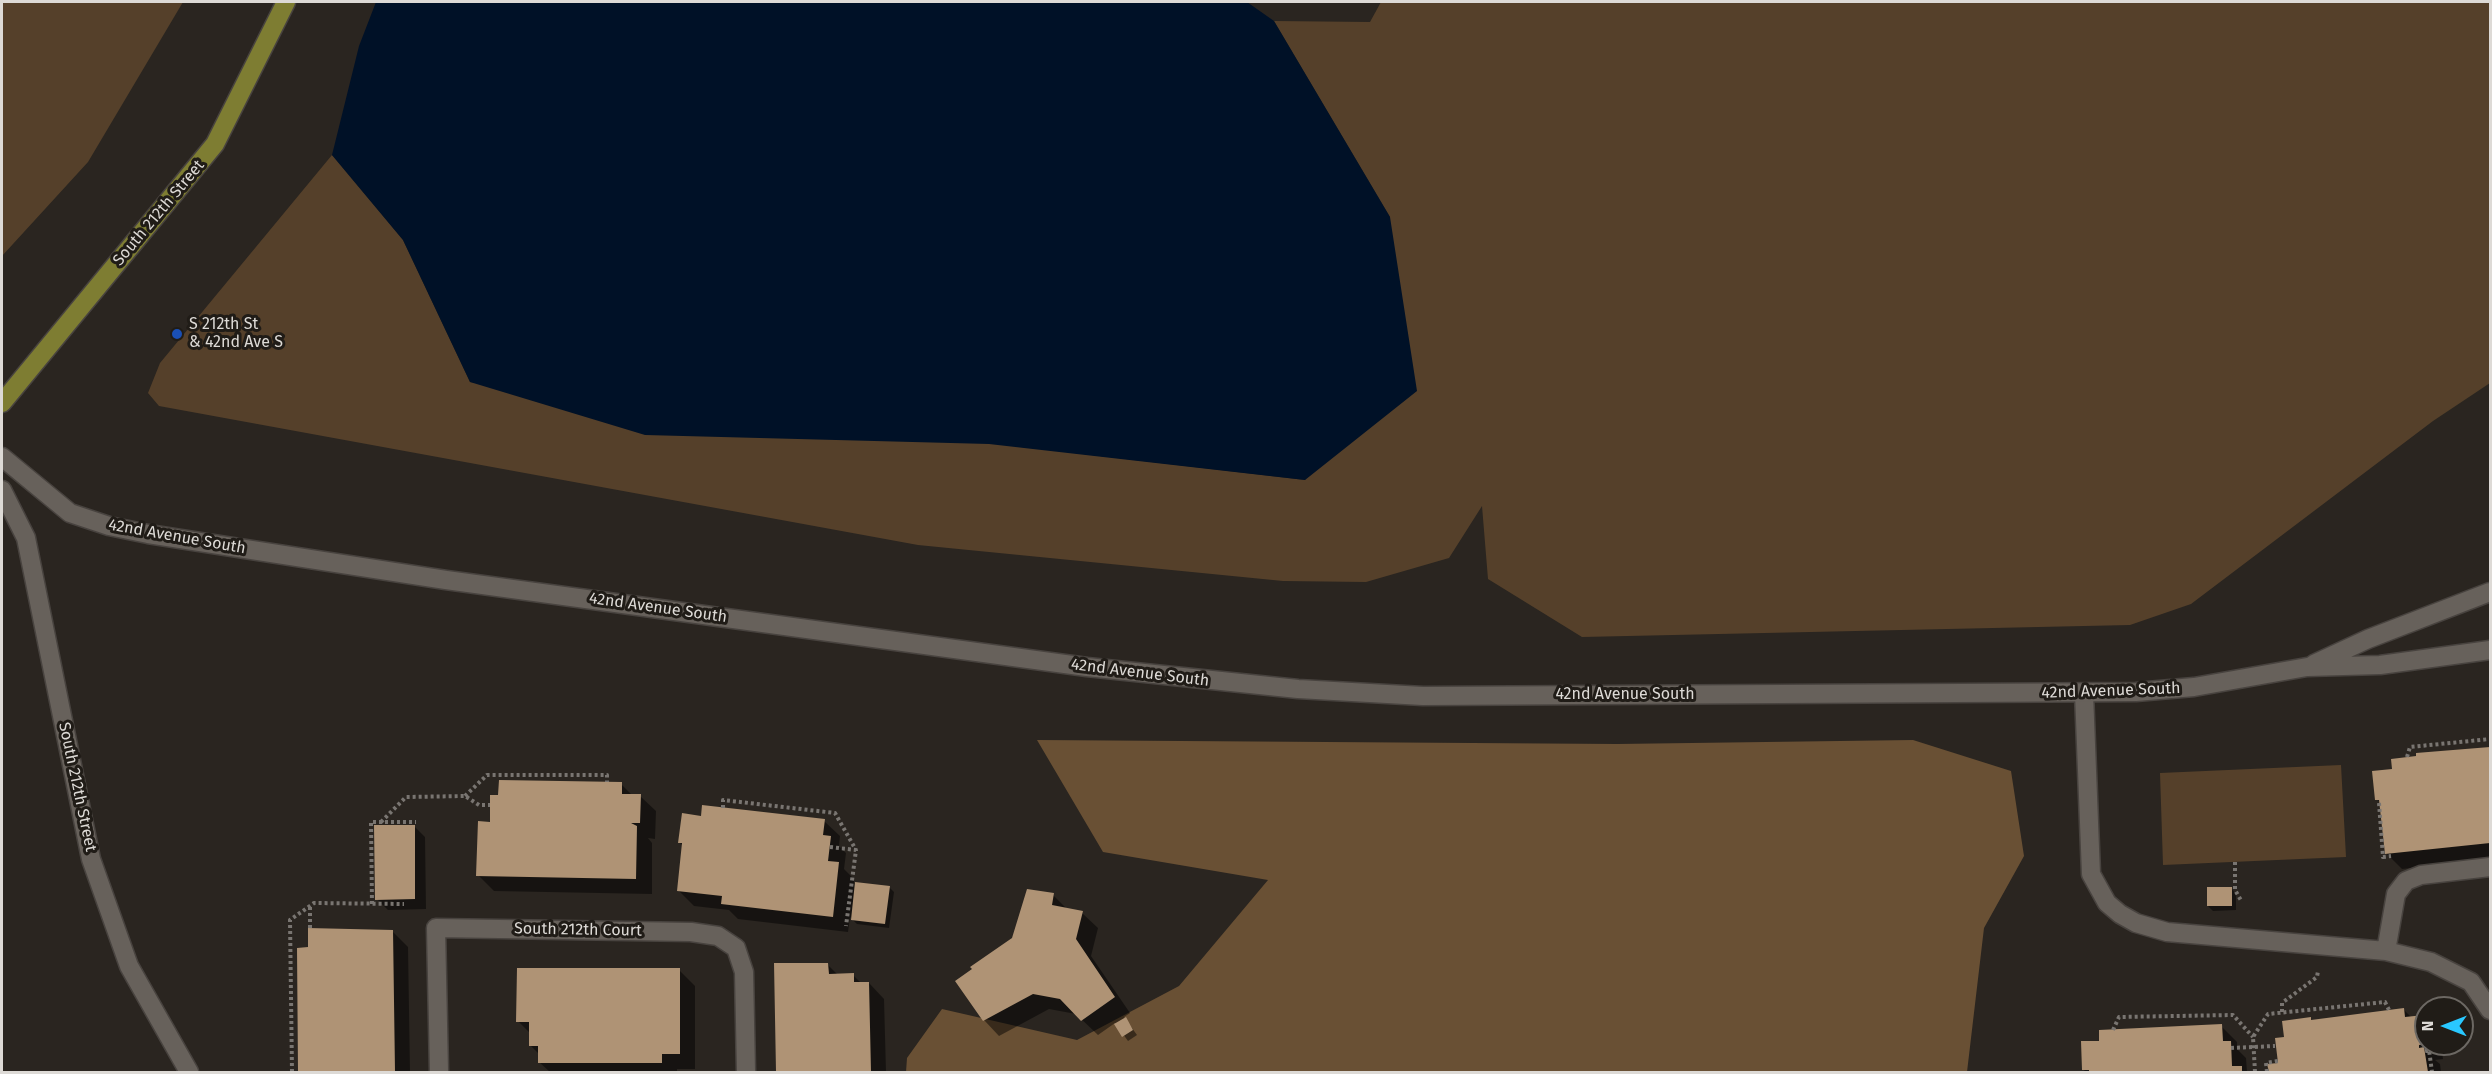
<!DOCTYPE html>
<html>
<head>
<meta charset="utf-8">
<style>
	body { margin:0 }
	#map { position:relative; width:2492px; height:1074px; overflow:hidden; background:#2a2520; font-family:"Fira Sans",sans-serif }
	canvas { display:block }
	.frame { position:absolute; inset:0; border:3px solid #dddad6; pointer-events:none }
	.north { position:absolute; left:2414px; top:996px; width:60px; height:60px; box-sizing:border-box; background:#201c17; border:2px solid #6c6863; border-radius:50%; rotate:270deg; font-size:16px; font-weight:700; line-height:24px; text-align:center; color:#dddad6 }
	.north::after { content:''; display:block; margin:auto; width:21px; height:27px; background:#29c8ff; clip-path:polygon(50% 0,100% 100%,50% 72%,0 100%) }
</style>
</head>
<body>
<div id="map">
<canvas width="2492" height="1074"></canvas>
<div class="frame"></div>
<div class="north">N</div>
</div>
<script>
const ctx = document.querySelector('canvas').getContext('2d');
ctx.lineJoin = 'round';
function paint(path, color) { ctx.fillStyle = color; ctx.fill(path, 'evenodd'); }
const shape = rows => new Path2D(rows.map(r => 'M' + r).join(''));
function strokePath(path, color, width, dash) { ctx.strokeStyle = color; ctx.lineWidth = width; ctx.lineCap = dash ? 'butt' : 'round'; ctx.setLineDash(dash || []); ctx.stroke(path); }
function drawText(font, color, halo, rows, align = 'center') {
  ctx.font = font + ' "Fira Sans",sans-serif'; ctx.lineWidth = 6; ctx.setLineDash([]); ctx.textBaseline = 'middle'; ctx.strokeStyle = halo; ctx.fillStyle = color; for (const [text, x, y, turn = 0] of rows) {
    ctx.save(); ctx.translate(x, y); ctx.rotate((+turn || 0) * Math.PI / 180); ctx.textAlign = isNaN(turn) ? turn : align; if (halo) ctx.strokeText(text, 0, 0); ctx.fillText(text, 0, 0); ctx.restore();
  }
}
const green = shape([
	[2,2,183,2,88,162,2,256],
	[1381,2,2490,2,2490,383,2433,421,2191,604,2130,625,1582,637,1488,579,1482,506,1449,558,1366,582,1283,581,918,545,159,406,148,393,160,363,332,155,403,240,470,382,1305,480,1390,217,1274,21,1370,22],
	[2341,765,2346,857,2163,865,2160,773]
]);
const forest = shape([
	[1037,740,1617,744,1913,740,2011,771,2024,856,1984,928,1967,1072,906,1072,907,1058,942,1009,1077,1040,1179,986,1268,880,1103,852]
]);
const water = shape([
	[376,2,1247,2,1274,21,1390,217,1417,391,1305,480,989,444,645,435,470,382,403,240,332,155,359,46]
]);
const shadow = shape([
	[2490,748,2490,859,2402,869,2386,853,2381,803,2377,799,2394,770,2417,755],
	[621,784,633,796,640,796,656,811,655,839,648,838,652,843,652,894,494,891,478,875,491,823],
	[703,817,824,821,840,836,839,846,846,853,844,869,854,879,854,883,889,887,894,892,889,928,857,924,850,917,848,932,738,919,729,910,694,906,678,890,683,846,680,843],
	[414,826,425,837,426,909,388,910,377,899],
	[2231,888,2236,894,2236,910,2213,911,2208,906],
	[1053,895,1068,910,1082,913,1098,928,1091,956,1130,1013,1124,1017,1137,1035,1128,1041,1115,1023,1098,1035,1076,1014,1049,1009,999,1036,984,1020,1013,939],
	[392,931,408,947,410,1072,301,1072],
	[827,964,838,975,853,975,862,984,869,983,884,999,886,1072,778,1072,776,965],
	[679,970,695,986,695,1069,677,1069,677,1072,550,1072,539,1062,539,1054,531,1046,531,1034,518,1021],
	[2404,1010,2412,1018,2423,1016,2426,1019,2426,1044,2441,1044,2443,1059,2435,1060,2440,1064,2441,1072,2270,1072,2269,1065,2280,1064,2286,1038,2310,1019,2313,1022],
	[2221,1026,2237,1042,2237,1049,2246,1058,2247,1072,2086,1072,2083,1069,2101,1043]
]);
const building = shape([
	[2490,747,2490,843,2385,854,2379,800,2375,800,2372,771,2392,769,2391,759,2416,756,2416,753],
	[499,780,622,782,622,794,641,794,640,823,631,823,637,826,636,879,476,876,478,821,490,822,490,795,498,795],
	[702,805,825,819,823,835,831,836,828,861,839,862,833,917,721,904,722,896,677,891,682,843,678,843,682,813,701,816],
	[374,825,415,825,415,899,375,900],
	[855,882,890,886,885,924,851,920],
	[2207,887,2232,887,2232,906,2207,906],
	[1027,889,1054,893,1052,905,1083,911,1076,939,1115,997,1081,1021,1060,999,1033,994,983,1021,955,981,972,969,970,967,1012,938],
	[308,928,393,930,395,1072,298,1072,297,948,308,947],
	[774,963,828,963,829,974,854,973,854,982,869,982,871,1072,776,1072],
	[517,968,680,968,680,1054,662,1054,662,1063,538,1063,538,1046,529,1046,529,1022,516,1022],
	[2404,1008,2405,1017,2424,1015,2426,1044,2419,1045,2419,1048,2424,1047,2428,1072,2269,1072,2267,1064,2278,1063,2275,1038,2284,1037,2282,1021,2311,1017,2311,1020],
	[1126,1017,1133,1030,1122,1037,1114,1024],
	[2222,1024,2223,1041,2231,1041,2232,1066,2242,1066,2242,1072,2089,1072,2089,1070,2082,1070,2081,1041,2099,1041,2099,1030]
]);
const path = shape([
	[2407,757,2410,747,2490,739],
	[465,796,487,775,607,775,607,782],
	[2379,803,2383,857,2391,856],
	[723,808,723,800,835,813,856,850],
	[381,822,406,797,465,796,479,805,490,805],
	[830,847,856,850,846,926],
	[2235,862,2235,890,2242,902],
	[372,904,371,822,416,822],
	[310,907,310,928],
	[2282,1012,2282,1003,2317,977,2318,971],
	[2113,1030,2119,1017,2233,1015,2253,1037],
	[2231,1048,2275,1046],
	[2425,1051,2429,1050,2432,1072],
	[292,1072,290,920,314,903,404,904],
	[2255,1072,2253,1037,2268,1014,2385,1002,2389,1010],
	[2267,1072,2266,1063,2278,1061]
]);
const service = shape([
	[2084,693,2091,874,2107,903,2120,914,2136,923,2167,932,2386,951,2431,962,2471,982,2490,1010],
	[2386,951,2396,894,2406,881,2421,875,2490,867]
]);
const minor = shape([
	[2,490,26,538,91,859,129,966,189,1072],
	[439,1072,436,928,691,932,718,936,736,948,744,972,746,1072]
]);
const tertiary = shape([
	[2,457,70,513,109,526,148,534,446,580,1087,667,1298,689,1423,696,2136,692,2194,687,2307,667,2380,665,2490,650],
	[2314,664,2368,639,2490,592]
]);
const primary = shape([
	[2,403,215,144,286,2]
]);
const markers = [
	[177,334,6,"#1a4fb4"]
];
const streetNames = [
	["South 212th Street",159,213,-50],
	["42nd Avenue South",177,537,10],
	["42nd Avenue South",658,608,8],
	["42nd Avenue South",1140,673,7],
	["42nd Avenue South",2111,691,-2],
	["42nd Avenue South",1625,695],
	["South 212th Street",77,787,78],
	["South 212th Court",578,930,1]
];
const poiNames = [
	["S 212th St",189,325],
	["& 42nd Ave S",189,343]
];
paint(green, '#55402a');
paint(forest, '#695034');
paint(water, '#001127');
paint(shadow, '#0007');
paint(building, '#af9375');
strokePath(service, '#48433f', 21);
strokePath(minor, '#48433f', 21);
strokePath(tertiary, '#48433f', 21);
strokePath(primary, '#48433f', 21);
strokePath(path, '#797571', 4, [3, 3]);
strokePath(service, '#67615b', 18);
strokePath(minor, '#67615b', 18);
strokePath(tertiary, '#67615b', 18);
strokePath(primary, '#7e7d32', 18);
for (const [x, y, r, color] of markers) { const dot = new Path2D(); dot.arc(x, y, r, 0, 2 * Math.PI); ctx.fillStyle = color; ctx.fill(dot); strokePath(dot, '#201c17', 2); }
drawText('16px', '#dddad6', '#201c17', streetNames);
drawText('16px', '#dddad6', '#201c17', poiNames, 'left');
</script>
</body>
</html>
